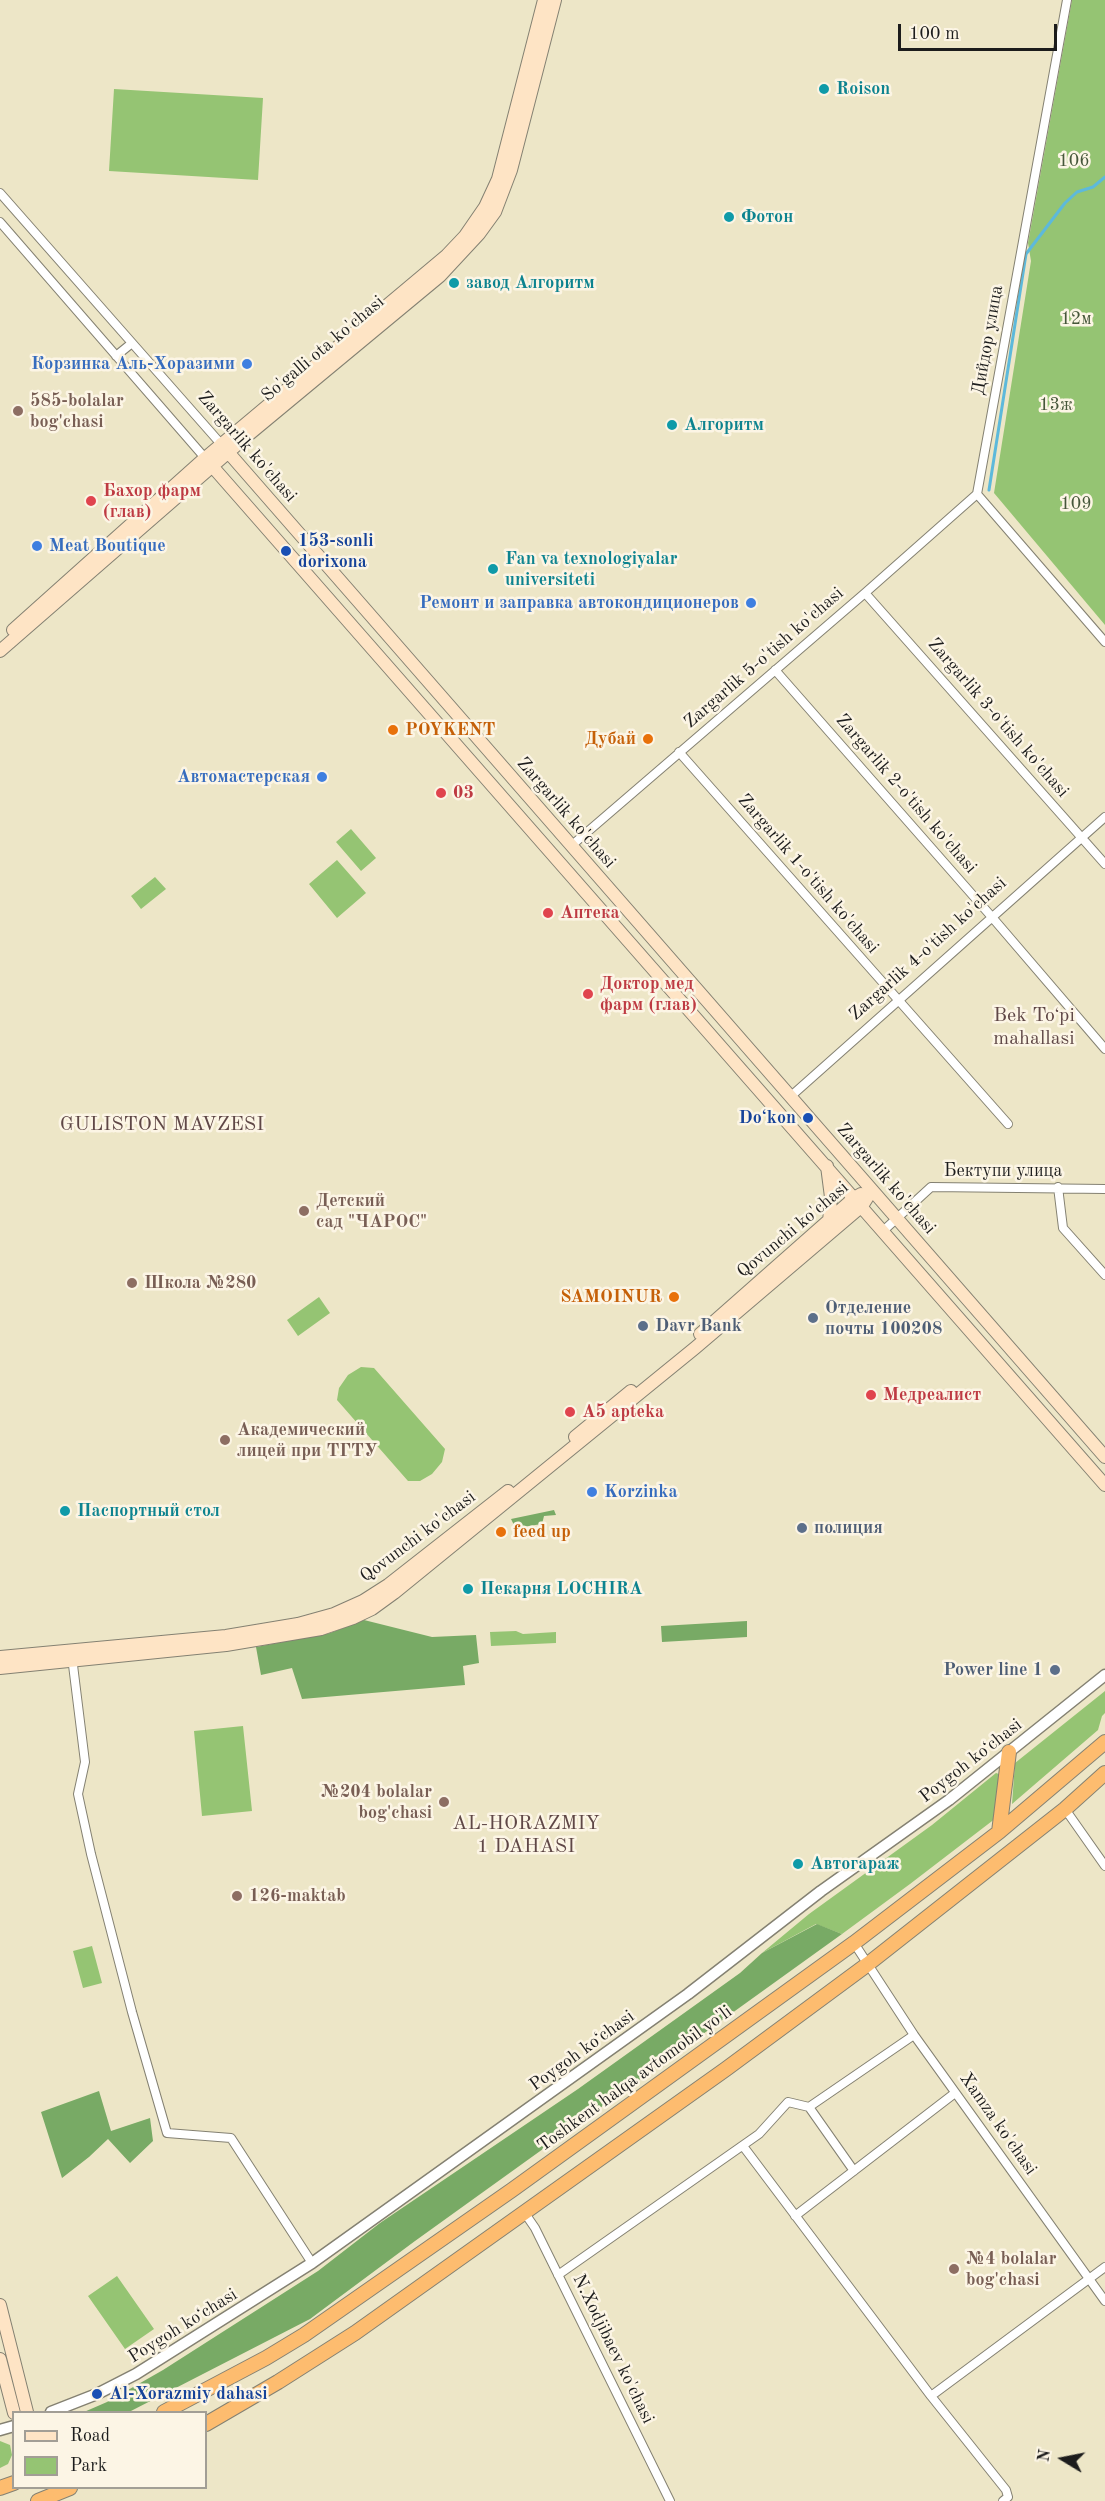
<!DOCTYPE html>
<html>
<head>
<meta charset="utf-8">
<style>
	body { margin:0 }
	#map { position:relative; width:1105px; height:2501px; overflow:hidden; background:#ede6c7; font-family:"Old Standard TT",serif }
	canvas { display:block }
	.legend { position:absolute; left:12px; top:2411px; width:195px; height:78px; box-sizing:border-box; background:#fcf5e5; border:2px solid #a29e95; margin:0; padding:8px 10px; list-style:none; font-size:18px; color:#1c1c1c }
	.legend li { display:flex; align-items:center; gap:12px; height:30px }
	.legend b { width:30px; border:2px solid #a29e95 }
	.north { position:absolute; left:1033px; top:2429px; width:60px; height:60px; -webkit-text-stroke:4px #fcf5e5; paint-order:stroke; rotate:280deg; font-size:16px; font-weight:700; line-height:24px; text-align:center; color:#1c1c1c }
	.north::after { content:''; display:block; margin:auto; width:21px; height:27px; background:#1c1c1c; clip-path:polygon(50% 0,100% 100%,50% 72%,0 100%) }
	.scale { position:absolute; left:898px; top:24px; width:159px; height:27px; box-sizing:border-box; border:3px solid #1c1c1c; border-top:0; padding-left:8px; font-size:18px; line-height:21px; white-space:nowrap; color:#1c1c1c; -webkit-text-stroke:4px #fcf5e5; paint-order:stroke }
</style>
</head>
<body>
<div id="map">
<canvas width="1105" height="2501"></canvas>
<ul class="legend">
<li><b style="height:8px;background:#fee4c5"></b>Road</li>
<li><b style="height:16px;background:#95c473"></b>Park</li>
</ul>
<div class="north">N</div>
<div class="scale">100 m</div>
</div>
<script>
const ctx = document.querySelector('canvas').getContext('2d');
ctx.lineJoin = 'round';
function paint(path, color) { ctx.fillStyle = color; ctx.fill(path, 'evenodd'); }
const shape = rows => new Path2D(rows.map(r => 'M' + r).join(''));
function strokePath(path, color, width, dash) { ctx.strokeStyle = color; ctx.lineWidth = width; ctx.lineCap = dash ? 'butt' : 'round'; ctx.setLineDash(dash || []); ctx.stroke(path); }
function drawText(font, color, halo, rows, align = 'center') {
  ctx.font = font + ' "Old Standard TT",serif'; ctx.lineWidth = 5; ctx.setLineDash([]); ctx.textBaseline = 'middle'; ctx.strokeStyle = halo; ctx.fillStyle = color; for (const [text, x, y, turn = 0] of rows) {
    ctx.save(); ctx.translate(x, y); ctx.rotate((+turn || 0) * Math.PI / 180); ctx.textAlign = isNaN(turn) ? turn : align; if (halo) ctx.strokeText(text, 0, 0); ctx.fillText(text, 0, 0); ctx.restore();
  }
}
const green = shape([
	[1072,0,1105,0,1105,625,994,493,1031,261,1028,243],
	[114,89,263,98,258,180,109,171],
	[351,829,376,858,361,871,336,842],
	[337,860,366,893,337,918,309,884],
	[155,877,166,889,141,909,131,896],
	[319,1297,330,1313,298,1336,287,1320],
	[361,1367,374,1368,445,1449,442,1462,432,1474,420,1481,408,1481,337,1400,339,1388,348,1375],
	[516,1631,523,1634,556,1632,556,1643,491,1646,490,1632],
	[1105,1691,1105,1713,1102,1716,1098,1730,1012,1804,1015,1763],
	[243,1726,252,1811,202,1816,194,1731],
	[996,1773,1002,1775,996,1818,910,1884,842,1934,816,1924,762,1953,809,1914,932,1825],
	[92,1946,102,1983,83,1988,73,1951],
	[117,2276,154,2329,125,2349,88,2296],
	[0,2441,10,2445,12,2455,8,2464,0,2468]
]);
const forest = shape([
	[554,1510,556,1515,544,1516,542,1524,522,1527,517,1531,511,1519],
	[364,1620,432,1637,476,1635,479,1663,463,1666,465,1685,302,1699,292,1668,261,1675,256,1647,330,1633],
	[747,1621,747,1637,662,1642,661,1626],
	[817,1924,842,1934,415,2241,310,2319,129,2412,84,2412,107,2402,163,2370,318,2271,380,2223,578,2089,740,1973,762,1953],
	[99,2091,111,2131,150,2118,153,2141,130,2163,108,2139,89,2157,62,2178,41,2112]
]);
const stream = shape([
	[989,490,1026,254,1065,203,1077,192,1093,187,1105,177]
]);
const minor = shape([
	[0,193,221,444],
	[0,222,205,458],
	[116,356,132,343],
	[977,494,1067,0],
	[977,494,1105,642],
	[865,593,1105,864],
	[775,670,991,916,1105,1049],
	[679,752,1008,1124],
	[571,846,865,593,977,494],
	[790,1097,1105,817],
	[1058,1187,1063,1228,1105,1275],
	[883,1231,931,1187,1105,1189],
	[72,1657,85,1762,78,1794,91,1854,132,2012,167,2133,231,2138,312,2263],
	[1065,1809,1105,1866],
	[854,1943,914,2035,1105,2301],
	[809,2107,854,2171],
	[743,2146,931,2396,1006,2490,1008,2497,1003,2501],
	[524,2212,535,2228,670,2501],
	[795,2216,955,2093],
	[558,2275,759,2134,788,2102,809,2107,914,2035],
	[931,2396,1105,2267]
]);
const tertiary = shape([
	[51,2412,97,2394,136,2374,312,2263,688,1994,821,1891,949,1800,1105,1675],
	[0,2430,14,2426]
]);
const secondary = shape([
	[221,444,1105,1457],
	[205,458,1105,1485],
	[13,630,205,458,447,255,465,236,485,207,498,179,544,0],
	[0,651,247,436,440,276,479,234,495,212,511,170,555,0],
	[827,1166,831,1197,829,1222],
	[700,1334,854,1198,861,1194],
	[575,1437,631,1391],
	[0,1657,226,1636,298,1624,334,1614,363,1601,388,1585,508,1491],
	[0,1668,226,1645,321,1629,353,1618,372,1609,394,1593,695,1348,862,1206,872,1190],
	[0,2305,27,2412],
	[0,2359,14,2413]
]);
const trunk = shape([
	[999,1832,1009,1752],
	[164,2412,266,2358,304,2335,512,2190,854,1943,999,1832,1105,1742],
	[206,2424,278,2382,355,2333,726,2069,868,1964,1065,1809,1105,1773],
	[0,2488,14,2483],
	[38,2501,70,2488]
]);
const markers = [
	[824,89,6,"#0f9aa8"],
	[729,217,6,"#0f9aa8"],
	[454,283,6,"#0f9aa8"],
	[247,364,6,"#3f7fe0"],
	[18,411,6,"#8d6e63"],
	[672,425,6,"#0f9aa8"],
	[91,501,6,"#e0444e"],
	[37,546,6,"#3f7fe0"],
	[286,551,6,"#1a4fb4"],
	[493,569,6,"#0f9aa8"],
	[751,603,6,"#3f7fe0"],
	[393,730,6,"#e8710a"],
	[648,739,6,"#e8710a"],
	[322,777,6,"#3f7fe0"],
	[441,793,6,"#e0444e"],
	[548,913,6,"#e0444e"],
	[588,994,6,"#e0444e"],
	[808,1118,6,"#1a4fb4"],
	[304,1211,6,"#8d6e63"],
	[132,1283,6,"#8d6e63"],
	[674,1297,6,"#e8710a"],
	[813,1318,6,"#5c6f8a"],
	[643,1326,6,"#5c6f8a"],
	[871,1395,6,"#e0444e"],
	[570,1412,6,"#e0444e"],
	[225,1440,6,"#8d6e63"],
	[592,1492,6,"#3f7fe0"],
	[65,1511,6,"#0f9aa8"],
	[802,1528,6,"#5c6f8a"],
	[501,1532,6,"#e8710a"],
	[468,1589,6,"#0f9aa8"],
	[1055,1670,6,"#5c6f8a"],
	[444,1802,6,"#8d6e63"],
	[798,1864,6,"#0f9aa8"],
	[237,1896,6,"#8d6e63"],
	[954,2269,6,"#8d6e63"],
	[97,2394,6,"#1a4fb4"]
];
const cultureNames = [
	["Roison",836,89],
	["Фотон",741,217],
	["завод Алгоритм",466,283],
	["Алгоритм",684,425],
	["Fan va texnologiyalar",505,559],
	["universiteti",505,580],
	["Паспортный стол",77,1511],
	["Пекарня LOCHIRA",480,1589],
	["Автогараж",810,1864]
];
const parkNames = [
	["106",1074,161],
	["12м",1076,319],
	["13ж",1056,405],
	["109",1076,504]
];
const streetNames = [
	["Дийдор улица",988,340,-80],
	["So'galli ota ko'chasi",323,349,-40],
	["Zargarlik ko'chasi",247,447,49],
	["Zargarlik 5-o'tish ko'chasi",764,658,-41],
	["Zargarlik 3-o'tish ko'chasi",998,718,49],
	["Zargarlik 2-o'tish ko'chasi",906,794,49],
	["Zargarlik ko'chasi",566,813,49],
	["Zargarlik 1-o'tish ko'chasi",808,874,49],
	["Zargarlik 4-o'tish ko'chasi",928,949,-42],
	["Бектупи улица",1003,1171],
	["Zargarlik ko'chasi",886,1179,49],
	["Qovunchi ko'chasi",793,1230,-40],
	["Qovunchi ko'chasi",418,1537,-37],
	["Poygoh koʻchasi",971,1761,-38],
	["Poygoh koʻchasi",582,2051,-36],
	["Toshkent halqa avtomobil yo'li",635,2079,-36],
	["Xamza ko'chasi",998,2124,55],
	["Poygoh koʻchasi",183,2326,-32],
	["N.Xodjibaev ko'chasi",613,2349,64]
];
const shopNames = [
	["Корзинка Аль-Хоразими",235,364],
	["Meat Boutique",49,546,"left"],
	["Ремонт и заправка автокондиционеров",739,603],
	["Автомастерская",310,777],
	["Korzinka",604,1492,"left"]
];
const educationNames = [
	["585-bolalar",30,401],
	["bog'chasi",30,422],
	["Детский",316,1201],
	["сад \"ЧАРОС\"",316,1222],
	["Школа №280",144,1283],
	["Академический",237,1430],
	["лицей при ТГТУ",237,1451],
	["№204 bolalar",432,1792,"right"],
	["bog'chasi",432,1813,"right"],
	["126-maktab",249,1896],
	["№4 bolalar",966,2259],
	["bog'chasi",966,2280]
];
const healthNames = [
	["Бахор фарм",103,491],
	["(глав)",103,512],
	["03",453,793],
	["Аптека",560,913],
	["Доктор мед",600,984],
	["фарм (глав)",600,1005],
	["Медреалист",883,1395],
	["A5 apteka",582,1412]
];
const transitNames = [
	["153-sonli",298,541],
	["dorixona",298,562],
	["Doʻkon",796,1118,"right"],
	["Al-Xorazmiy dahasi",109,2394]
];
const foodNames = [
	["POYKENT",405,730],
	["Дубай",636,739,"right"],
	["SAMOINUR",662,1297,"right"],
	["feed up",513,1532]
];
const serviceNames = [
	["Отделение",825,1308],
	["почты 100208",825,1329],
	["Davr Bank",655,1326],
	["полиция",814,1528],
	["Power line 1",1043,1670,"right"]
];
const neighbourhoodNames = [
	["Bek Toʻpi",1034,1016],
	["mahallasi",1034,1039],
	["GULISTON MAVZESI",162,1125],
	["AL-HORAZMIY",526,1824],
	["1 DAHASI",526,1847]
];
paint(green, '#95c473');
paint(forest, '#78aa65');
strokePath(stream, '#5db9db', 3);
strokePath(minor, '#848172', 10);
strokePath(tertiary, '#848172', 13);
strokePath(secondary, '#848172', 14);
strokePath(trunk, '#848172', 16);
strokePath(minor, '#fff', 8);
strokePath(tertiary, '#fff', 10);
strokePath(secondary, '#fee4c5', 12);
strokePath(trunk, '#fdbc6f', 14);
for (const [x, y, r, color] of markers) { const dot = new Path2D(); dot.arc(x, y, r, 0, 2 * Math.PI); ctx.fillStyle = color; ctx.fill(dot); strokePath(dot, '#fcf5e5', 2); }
drawText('bold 18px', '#0d838f', '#fcf5e5', cultureNames, 'left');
drawText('18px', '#46573a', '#fcf5e5', parkNames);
drawText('18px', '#1c1c1c', '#fcf5e5', streetNames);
drawText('bold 18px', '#366cbe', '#fcf5e5', shopNames, 'right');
drawText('bold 18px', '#785e54', '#fcf5e5', educationNames, 'left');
drawText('bold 18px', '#be3a42', '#fcf5e5', healthNames, 'left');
drawText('bold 18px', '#164399', '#fcf5e5', transitNames, 'left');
drawText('bold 18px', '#c56008', '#fcf5e5', foodNames, 'left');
drawText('bold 18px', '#4e5e75', '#fcf5e5', serviceNames, 'left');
drawText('20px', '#5f4746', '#fcf5e5', neighbourhoodNames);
</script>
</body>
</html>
